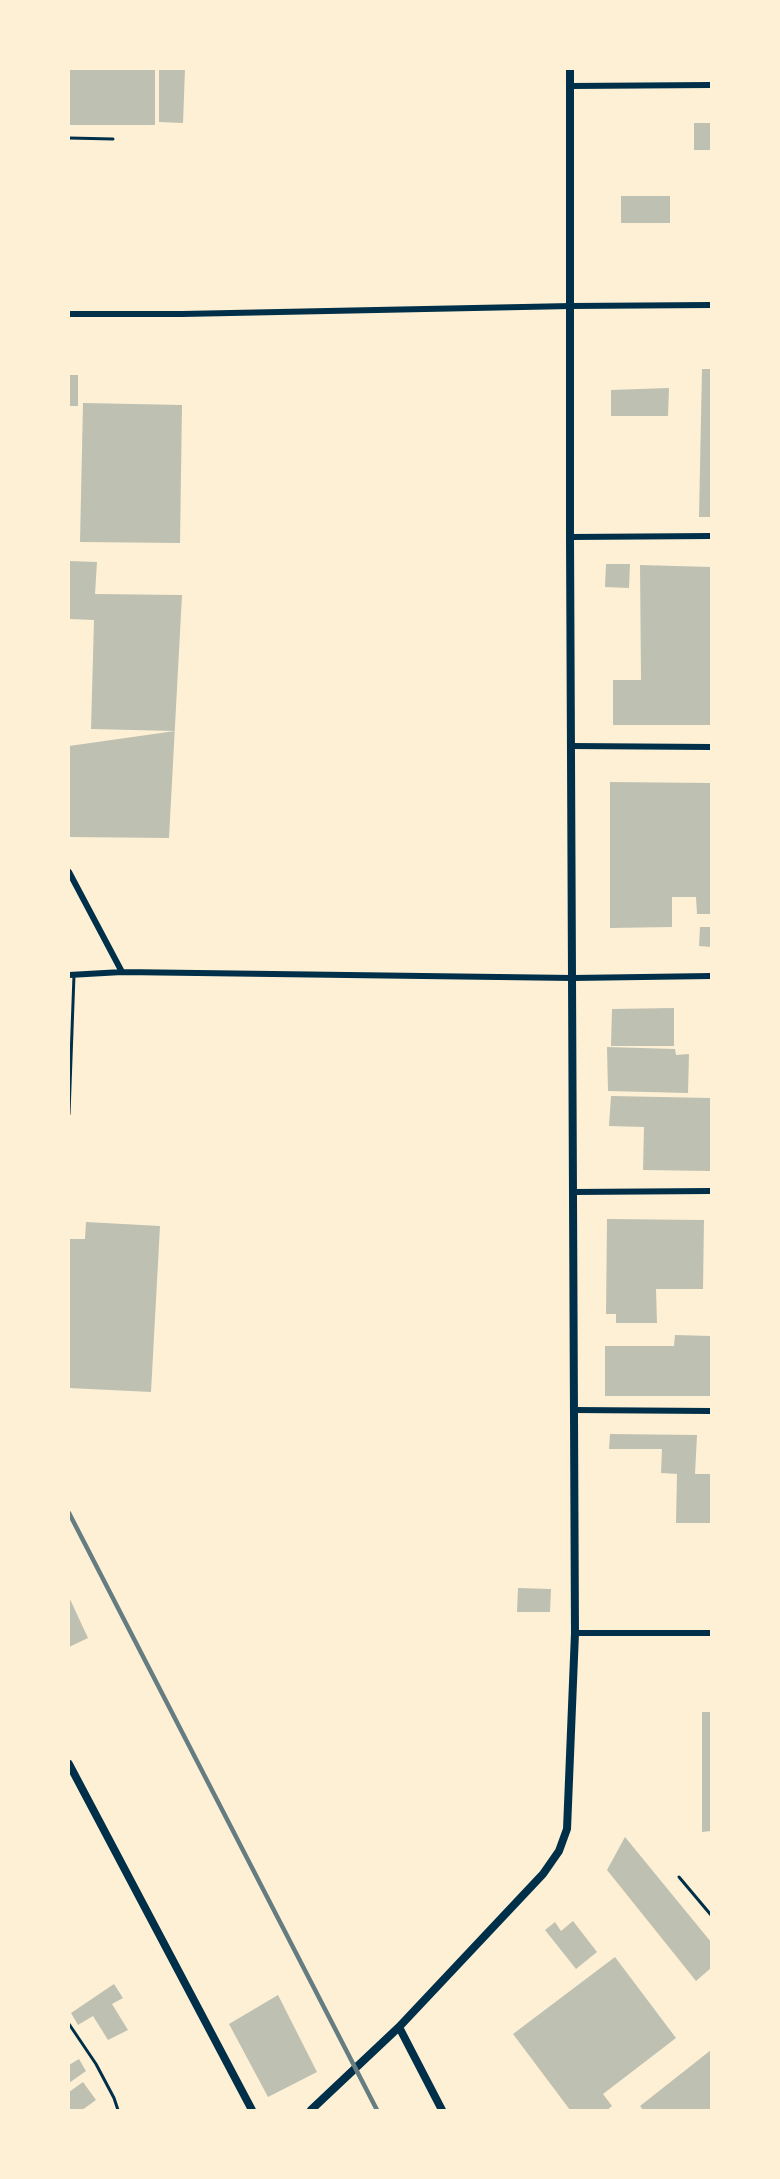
<!DOCTYPE html>
<html>
<head>
<meta charset="utf-8">
<style>
	body { margin:0 }
	#map { position:relative; width:780px; height:2179px; overflow:hidden; background:#fdf0d5; font-family:"Alegreya Sans",sans-serif }
	canvas { display:block }
	.frame { position:absolute; inset:0; border:70px solid #fdf0d5; pointer-events:none }
</style>
</head>
<body>
<div id="map">
<canvas width="780" height="2179"></canvas>
<div class="frame"></div>
</div>
<script>
const ctx = document.querySelector('canvas').getContext('2d');
ctx.lineJoin = 'round';
function paint(path, color) { ctx.fillStyle = color; ctx.fill(path, 'evenodd'); }
const shape = rows => new Path2D(rows.map(r => 'M' + r).join(''));
function strokePath(path, color, width, dash) { ctx.strokeStyle = color; ctx.lineWidth = width; ctx.lineCap = dash ? 'butt' : 'round'; ctx.setLineDash(dash || []); ctx.stroke(path); }
const building = shape([
	[69,69,155,69,155,125,69,125],
	[159,69,185,69,183,123,159,122],
	[694,123,711,123,711,150,694,150],
	[621,196,670,196,670,223,621,223],
	[702,369,711,369,711,517,699,517],
	[69,375,78,375,78,406,69,406],
	[669,388,668,416,611,416,611,390],
	[83,403,182,405,180,543,80,542],
	[69,561,97,562,95,594,182,595,169,838,69,837,69,746,175,731,91,729,94,620,69,619],
	[606,564,630,564,629,588,605,587],
	[640,565,711,567,711,725,613,725,613,680,641,680],
	[610,782,711,783,711,914,697,914,696,897,672,897,672,927,610,928],
	[700,927,711,927,711,947,699,946],
	[674,1008,674,1046,611,1046,612,1009],
	[607,1047,675,1049,676,1055,689,1054,688,1093,608,1091],
	[611,1096,711,1098,711,1171,643,1170,644,1127,609,1126],
	[607,1219,704,1220,703,1289,656,1289,657,1323,616,1323,616,1314,606,1314],
	[86,1222,160,1226,151,1392,69,1388,69,1239,85,1239],
	[675,1335,711,1336,711,1396,605,1396,605,1346,674,1346],
	[610,1434,697,1435,695,1474,711,1474,711,1523,676,1523,677,1474,661,1473,662,1449,609,1449],
	[518,1588,551,1589,550,1612,517,1612],
	[69,1597,88,1638,69,1647],
	[702,1712,711,1712,711,1831,702,1832],
	[625,1837,711,1942,711,1968,696,1981,607,1870],
	[573,1921,597,1952,576,1969,545,1930,555,1922,561,1931],
	[615,1957,676,2038,603,2094,612,2106,607,2110,570,2110,513,2034],
	[114,1984,123,1998,112,2004,128,2030,108,2040,93,2016,78,2025,71,2013],
	[278,1995,317,2072,268,2097,229,2024],
	[711,2050,711,2110,643,2110,640,2106],
	[79,2059,86,2071,69,2083,69,2065],
	[83,2082,96,2100,82,2110,69,2110,69,2092]
]);
const service = shape([
	[69,138,113,139],
	[69,1114,74,975],
	[679,1877,711,1915],
	[69,2024,96,2064,114,2098,118,2110]
]);
const minor = shape([
	[571,86,711,85],
	[69,314,182,314,571,306,711,305],
	[570,537,711,536],
	[571,746,711,747],
	[69,872,122,972],
	[69,975,122,972,573,978,711,976],
	[574,1192,711,1191],
	[574,1410,711,1411],
	[575,1633,711,1633]
]);
const tertiary = shape([
	[69,1764,252,2110],
	[399,2027,442,2110],
	[311,2110,399,2027,543,1874,559,1851,567,1829,575,1633,570,537,570,69]
]);
const rail = shape([
	[69,1513,377,2110]
]);
paint(building, '#bec0b2');
strokePath(service, '#003049', 3);
strokePath(minor, '#003049', 6);
strokePath(tertiary, '#003049', 8);
strokePath(rail, '#657d81', 4.5);
</script>
</body>
</html>
